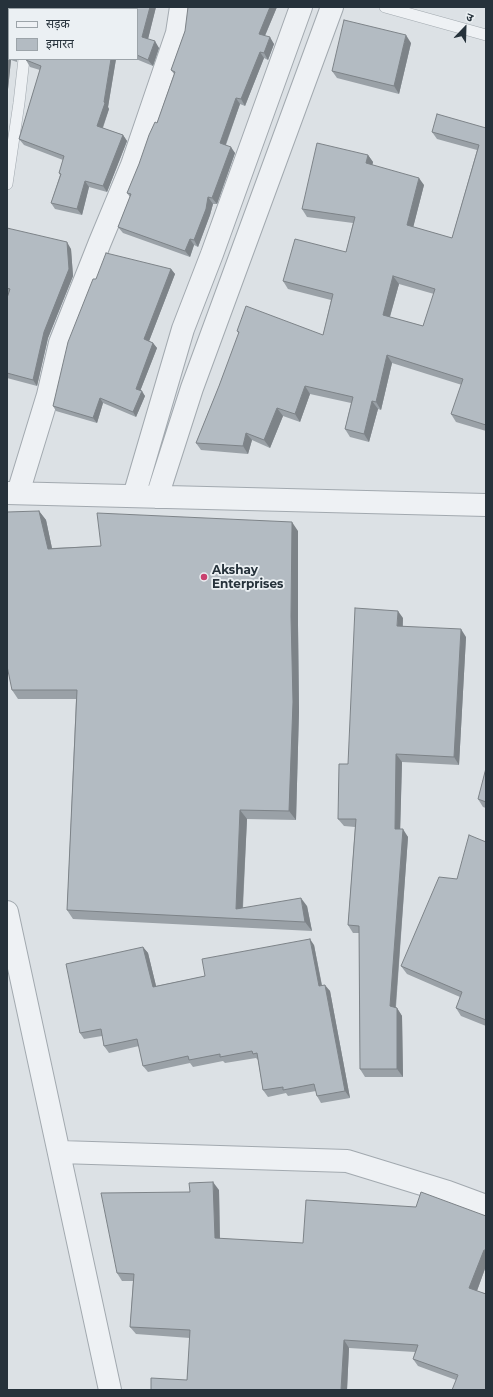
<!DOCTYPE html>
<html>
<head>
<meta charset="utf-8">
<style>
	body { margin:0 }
	#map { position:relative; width:493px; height:1397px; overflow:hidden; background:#dce1e5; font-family:Montserrat,"Noto Sans Devanagari",sans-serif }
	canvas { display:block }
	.frame { position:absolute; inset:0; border:8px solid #26323b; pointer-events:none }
	.legend { position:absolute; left:8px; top:8px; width:130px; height:52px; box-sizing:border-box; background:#ebf0f3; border:1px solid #9ca4a9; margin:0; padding:5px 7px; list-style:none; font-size:12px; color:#26323b }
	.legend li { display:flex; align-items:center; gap:8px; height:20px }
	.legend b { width:20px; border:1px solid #9ca4a9 }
	.north { position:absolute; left:445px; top:8px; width:40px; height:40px; -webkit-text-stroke:3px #ebf0f3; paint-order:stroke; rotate:23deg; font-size:11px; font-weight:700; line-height:16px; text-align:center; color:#26323b }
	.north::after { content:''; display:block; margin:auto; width:14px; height:18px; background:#26323b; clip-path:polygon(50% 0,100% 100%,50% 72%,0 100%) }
</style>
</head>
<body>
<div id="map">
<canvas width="493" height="1397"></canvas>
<div class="frame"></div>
<ul class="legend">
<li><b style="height:5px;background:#eef1f4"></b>सड़क</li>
<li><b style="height:11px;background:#b3bbc2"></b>इमारत</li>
</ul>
<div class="north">उ</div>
</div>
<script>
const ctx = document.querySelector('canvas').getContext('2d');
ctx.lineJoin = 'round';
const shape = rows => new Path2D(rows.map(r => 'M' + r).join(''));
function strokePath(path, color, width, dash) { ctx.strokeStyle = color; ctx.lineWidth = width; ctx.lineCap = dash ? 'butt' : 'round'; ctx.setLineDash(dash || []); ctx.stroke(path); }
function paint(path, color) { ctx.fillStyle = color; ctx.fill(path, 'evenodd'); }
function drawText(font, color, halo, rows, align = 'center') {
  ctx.font = font + ' Montserrat,sans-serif'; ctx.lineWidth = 3.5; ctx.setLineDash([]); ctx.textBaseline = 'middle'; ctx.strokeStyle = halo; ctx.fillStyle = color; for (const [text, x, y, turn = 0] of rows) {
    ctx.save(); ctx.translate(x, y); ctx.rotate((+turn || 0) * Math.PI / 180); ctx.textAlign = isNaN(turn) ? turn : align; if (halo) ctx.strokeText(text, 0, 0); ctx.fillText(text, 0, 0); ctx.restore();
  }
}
const service = shape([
	[385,7,486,35],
	[29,9,29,7],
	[7,184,19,103,24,59]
]);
const minor = shape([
	[7,493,486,505],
	[18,493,48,395,60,343,100,242,132,165,177,33,181,7],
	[134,496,183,329,212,254,301,7],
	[157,497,192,388,332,7],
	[7,912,110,1390],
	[60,1152,347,1161,448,1192,486,1206]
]);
const wall = shape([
	[7,7,21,7,22,9,9,9,9,59,17,59,17,62,11,60,7,99],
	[94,7,156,7,148,39,159,48,153,66,136,59,137,59,137,9,106,9],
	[277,7,265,36,274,44,268,60,264,58,245,106,240,104,226,145,235,153,217,204,213,204,210,215,198,247,194,245,190,257,123,233,118,227,130,197,127,193,157,123,174,74,171,70,185,31],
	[411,43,399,94,337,78,332,71],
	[26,59,116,59,108,107,109,109,103,128,123,135,127,141,107,192,89,187,82,215,55,209,51,203,60,175,59,173,63,160,24,145,19,139,40,70,30,67,26,60],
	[486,128,486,431,456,422,451,414,462,385,392,363,381,410,378,409,369,442,350,437,345,429,351,403,310,394,300,422,283,416,270,448,252,440,248,454,201,450,196,443,219,386,239,334,237,331,323,335,331,300,288,289,283,281,346,252,353,223,307,217,302,209,368,155,373,162,372,165,424,185,413,227,452,238,477,150,437,139,432,132],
	[399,284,434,294,423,326,390,317],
	[7,228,71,249,73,276,48,338,37,386,7,378,7,298,8,294,7,294],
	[171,269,175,274,149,341,153,343,157,348,140,391,145,396,136,417,103,403,97,423,56,411,53,406,96,279],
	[39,511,46,520,52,548,101,546,298,531,298,625,299,711,296,820,247,819,243,908,307,906,312,931,73,919,67,910,76,699,18,699,12,690],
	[403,618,403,626,466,637,459,765,402,762,400,829,408,837,396,1007,397,1008,402,1016,403,1077,365,1077,360,1069,359,933,353,933,348,925,355,827,344,826,338,819,348,764],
	[486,768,486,808,483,807,478,799],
	[486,842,486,1026,461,1016,456,1008,460,997,407,974,401,966,457,879],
	[314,945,322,985,330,991,350,1098,321,1103,317,1096,316,1091,288,1096,286,1093,268,1097,263,1090,258,1060,256,1058,225,1063,223,1061,193,1067,190,1063,148,1072,143,1066,139,1046,109,1053,104,1046,102,1036,84,1039,80,1033,143,947,148,953,156,986,205,976],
	[219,1190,220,1239,303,1243,486,1216,486,1266,477,1291,486,1294,456,1380,418,1366,413,1359,415,1352,349,1348,347,1390,187,1380,190,1338,136,1334,130,1327,133,1281,122,1281,117,1273,190,1192]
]);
const shadedWall = shape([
	[83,7,89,7,89,9,83,9],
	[150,7,156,7,147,43,142,37],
	[270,7,277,7,263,40,259,34],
	[406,35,411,43,399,94,394,86],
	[270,37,274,44,268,60,264,53],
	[155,41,159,48,153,66,148,60],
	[260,52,264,58,245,106,241,99],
	[7,54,9,57,9,59,10,59,11,60,7,99],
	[111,59,116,59,108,107,109,109,101,132,97,126,104,102],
	[236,98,240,104,224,149,220,143],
	[123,135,127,141,107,192,103,186],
	[231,147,235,153,217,204,212,198],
	[368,155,373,162,371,171,366,163],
	[419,178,424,185,412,232,407,225],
	[85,181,89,187,82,215,77,209],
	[208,197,213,204,210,215,198,247,194,240],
	[190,239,194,245,190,257,185,251],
	[67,242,71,249,73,276,48,338,37,386,33,380,44,332],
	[171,269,175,274,148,344,144,339],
	[393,276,399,284,388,323,383,315],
	[153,343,157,348,139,394,136,389],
	[387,355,392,363,381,410,376,402],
	[305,386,310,394,300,422,295,414],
	[142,391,145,396,136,417,133,412],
	[100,398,103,403,97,423,93,418],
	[372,401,378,409,369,442,364,434],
	[277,408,283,416,270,448,264,440],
	[246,433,252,440,248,454,243,446],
	[39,511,46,520,54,558,48,549],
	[292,522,298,531,298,625,299,711,296,820,289,811],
	[398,611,403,618,402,633,397,626],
	[461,629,466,637,459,765,454,757],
	[396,754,402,762,400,837,395,829],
	[240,810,247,819,242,918,236,909],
	[403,829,408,837,395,1014,390,1006],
	[301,898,307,906,312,931,305,922],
	[310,939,314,945,323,992,319,986],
	[143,947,148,953,158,994,153,987],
	[325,985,330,991,350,1098,345,1091],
	[397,1008,402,1016,403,1077,397,1069],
	[213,1182,219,1190,220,1246,215,1238],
	[484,1250,486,1253,486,1266,475,1296,469,1288],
	[344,1340,349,1348,347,1390,341,1390]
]);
const building = shape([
	[7,7,19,7,21,9,9,9,9,55,7,54,7,7],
	[30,7,36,7,43,9,28,9,30,7],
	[59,7,83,7,83,9,58,9,59,7],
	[122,7,150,7,142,37,155,41,148,60,137,55,137,9,121,9,122,7],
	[188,7,270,7,259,34,270,37,264,53,260,52,241,99,236,98,220,143,231,147,212,198,208,197,206,209,194,240,190,239,185,251,118,227,131,194,127,193,139,164,149,135,155,122,157,123,175,72,171,70,185,31,188,7],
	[344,20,406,35,394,86,332,71,344,20],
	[26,59,111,59,104,102,105,103,97,126,123,135,103,186,85,181,77,209,51,203,61,174,59,173,64,156,19,139,41,66,26,60,26,59],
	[437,114,486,128,486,425,451,414,463,379,387,355,376,402,372,401,364,434,345,429,353,397,305,386,295,414,277,408,264,440,246,433,243,446,196,443,219,386,239,332,237,331,246,306,323,335,333,294,283,281,295,239,346,252,355,217,302,209,317,143,368,155,366,163,419,178,407,225,452,238,479,145,432,132,437,114],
	[393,276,435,289,423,326,383,315,393,276],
	[7,228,67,242,69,269,44,332,33,380,7,373,7,298,10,289,7,288,7,228],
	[106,253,171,269,144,339,153,343,136,389,142,391,133,412,100,398,93,418,53,406,68,342,93,279,96,279,106,253],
	[39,511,48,549,101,546,97,513,292,522,291,616,293,702,289,811,240,810,236,909,301,898,305,922,67,910,77,690,12,690,7,666,7,512,39,511],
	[355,608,398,611,397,626,461,629,454,757,396,754,395,829,403,829,390,1006,397,1008,397,1069,360,1069,359,926,348,925,356,819,338,819,339,764,348,764,355,608],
	[486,768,486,802,478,799,486,768],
	[469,835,486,842,486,1020,456,1008,462,992,401,966,439,877,457,879,469,835],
	[310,939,319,986,325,985,345,1091,317,1096,314,1084,283,1090,283,1087,263,1090,257,1053,253,1054,252,1051,220,1057,220,1054,189,1060,188,1056,143,1066,137,1039,104,1046,101,1029,80,1033,66,964,143,947,153,987,205,976,202,959,310,939],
	[213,1182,215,1238,303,1243,306,1200,416,1207,421,1192,486,1216,486,1250,484,1250,469,1288,486,1294,486,1387,485,1390,452,1390,458,1375,413,1359,418,1345,344,1340,341,1390,345,1390,151,1390,151,1378,187,1380,190,1330,130,1327,134,1274,117,1273,101,1193,190,1192,189,1183,213,1182]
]);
const markers = [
	[204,577,4,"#c9416f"]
];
const poiNames = [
	["Akshay",212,570],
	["Enterprises",212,584]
];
strokePath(service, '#a2a9af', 12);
strokePath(minor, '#a2a9af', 24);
strokePath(service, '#eef1f4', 11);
strokePath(minor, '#eef1f4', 22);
paint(wall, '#9aa1a7');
paint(shadedWall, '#7d8388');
paint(building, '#b3bbc2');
strokePath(building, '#7d8388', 1);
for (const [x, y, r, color] of markers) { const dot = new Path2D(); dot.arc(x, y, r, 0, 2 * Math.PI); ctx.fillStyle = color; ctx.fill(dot); strokePath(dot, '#ebf0f3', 1.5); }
drawText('bold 12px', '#26323b', '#ebf0f3', poiNames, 'left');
</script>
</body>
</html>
